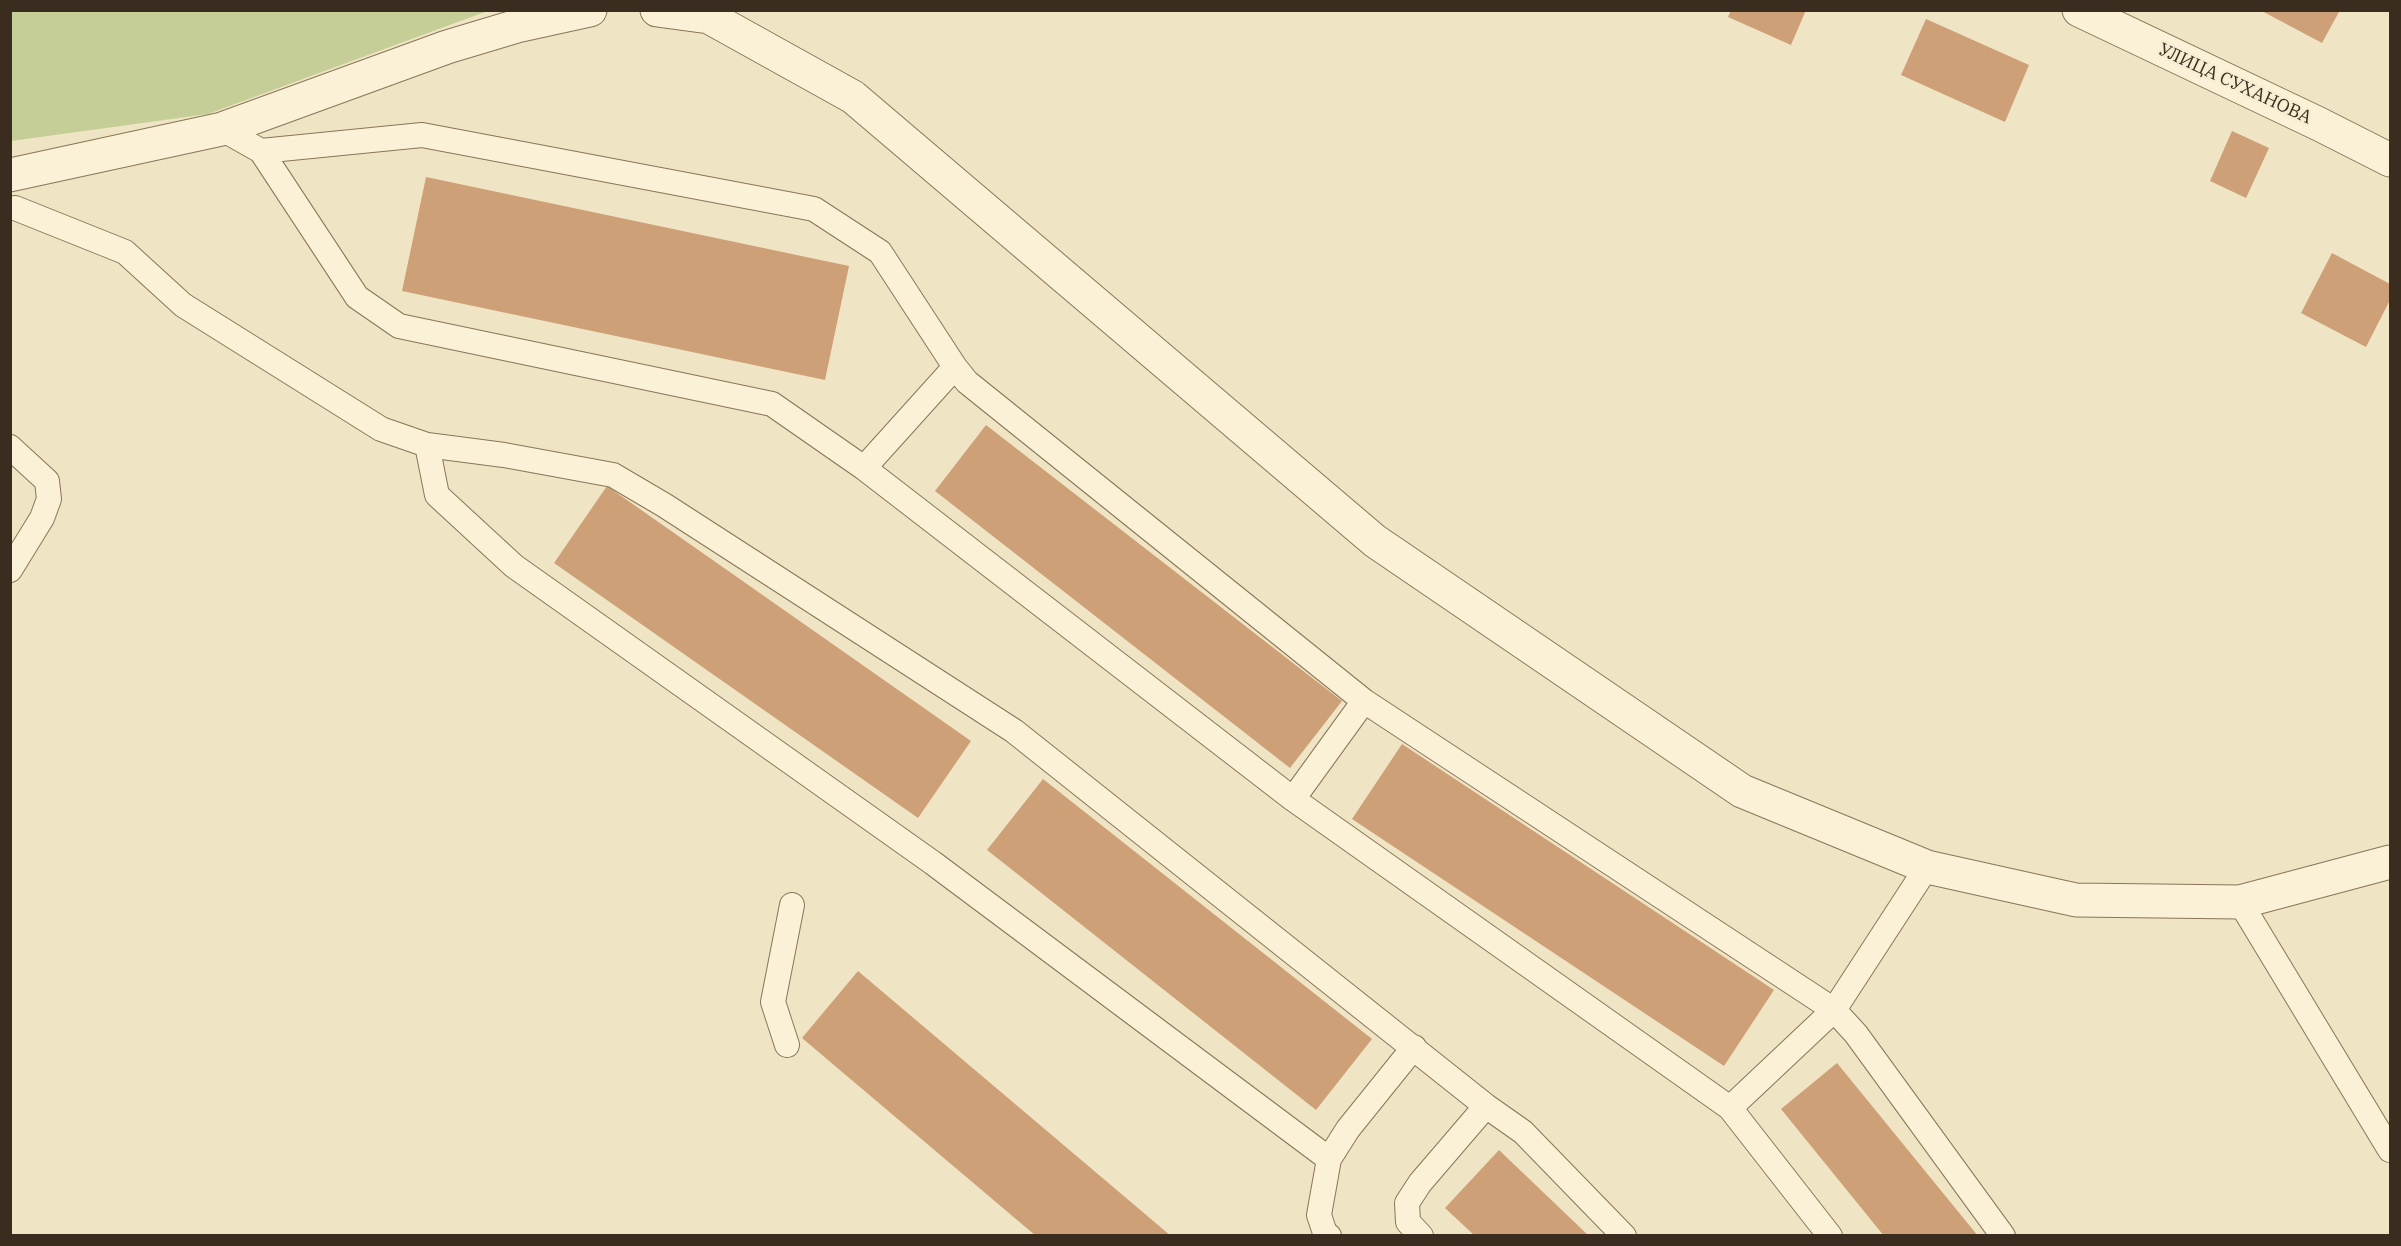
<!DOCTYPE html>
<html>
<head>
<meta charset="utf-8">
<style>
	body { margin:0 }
	#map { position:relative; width:2401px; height:1246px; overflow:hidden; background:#efe4c3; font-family:"IBM Plex Serif",serif }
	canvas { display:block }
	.frame { position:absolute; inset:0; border:12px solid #3a2c1e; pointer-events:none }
</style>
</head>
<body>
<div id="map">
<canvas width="2401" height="1246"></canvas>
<div class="frame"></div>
</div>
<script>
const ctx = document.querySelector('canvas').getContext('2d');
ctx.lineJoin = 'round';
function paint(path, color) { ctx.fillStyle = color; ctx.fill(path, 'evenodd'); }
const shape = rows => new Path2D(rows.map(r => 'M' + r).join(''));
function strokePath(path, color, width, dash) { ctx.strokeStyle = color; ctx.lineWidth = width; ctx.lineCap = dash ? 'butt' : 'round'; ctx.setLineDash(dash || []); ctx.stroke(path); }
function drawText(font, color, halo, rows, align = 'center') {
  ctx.font = font + ' "IBM Plex Serif",serif'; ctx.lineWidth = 5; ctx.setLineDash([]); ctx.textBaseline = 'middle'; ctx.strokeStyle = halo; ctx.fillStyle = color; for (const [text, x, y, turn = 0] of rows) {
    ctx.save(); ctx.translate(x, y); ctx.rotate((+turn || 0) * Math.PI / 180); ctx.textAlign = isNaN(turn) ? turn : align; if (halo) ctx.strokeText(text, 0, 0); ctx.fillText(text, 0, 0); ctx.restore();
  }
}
const green = shape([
	[484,10,485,12,208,114,11,141,11,11]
]);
const building = shape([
	[1731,10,1806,10,1791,45,1728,17],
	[2260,10,2340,10,2322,43],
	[1926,19,2029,65,2005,122,1901,75],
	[2232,131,2269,148,2246,198,2210,181],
	[426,177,849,266,825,380,402,291],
	[2332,253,2390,284,2390,300,2366,347,2301,313],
	[986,425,1342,701,1290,768,935,491],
	[607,486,971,741,918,818,554,563],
	[1402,744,1774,990,1724,1066,1352,819],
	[1043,779,1372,1039,1316,1110,987,850],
	[858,971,1171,1236,1036,1236,802,1038],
	[1837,1063,1978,1236,1884,1236,1781,1109],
	[1499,1150,1589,1236,1475,1236,1445,1208]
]);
const service = shape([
	[222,129,261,151,422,135,814,209,880,252,955,367,967,382,1364,701,1834,1010,1856,1034,2003,1236],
	[261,151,357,297,399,326,772,404,864,468,1293,799,1730,1108,1830,1236],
	[15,208,125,252,183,305,381,429,427,445,504,455,613,475,664,505,1014,731,1486,1106,1523,1132,1624,1236],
	[427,445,437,495,514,566,933,863,1329,1159],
	[10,447,47,481,49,499,42,518,10,570],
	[864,468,955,367],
	[1293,799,1364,701],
	[2240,902,2390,1150],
	[787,1045,773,1002,792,905],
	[1730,1108,1834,1010,1927,867],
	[1329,1236,1325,1233,1319,1215,1329,1159,1348,1129,1414,1047],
	[1421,1236,1408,1222,1407,1203,1420,1183,1486,1106]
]);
const minor = shape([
	[657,10,709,17,853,97,1375,541,1742,791,1927,867,2076,900,2240,902,2390,862],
	[2079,10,2319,124,2390,160],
	[10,175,222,129,447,47,517,26,590,10]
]);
const streetNames = [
	["УЛИЦА СУХАНОВА",2235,84,25]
];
paint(green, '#c5ce97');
paint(building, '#cea078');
strokePath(service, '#8a7559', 26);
strokePath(minor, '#8a7559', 35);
strokePath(service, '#faf1d7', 24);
strokePath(minor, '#faf1d7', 33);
drawText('18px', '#3a2c1e', '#f6eed3', streetNames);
</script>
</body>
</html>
